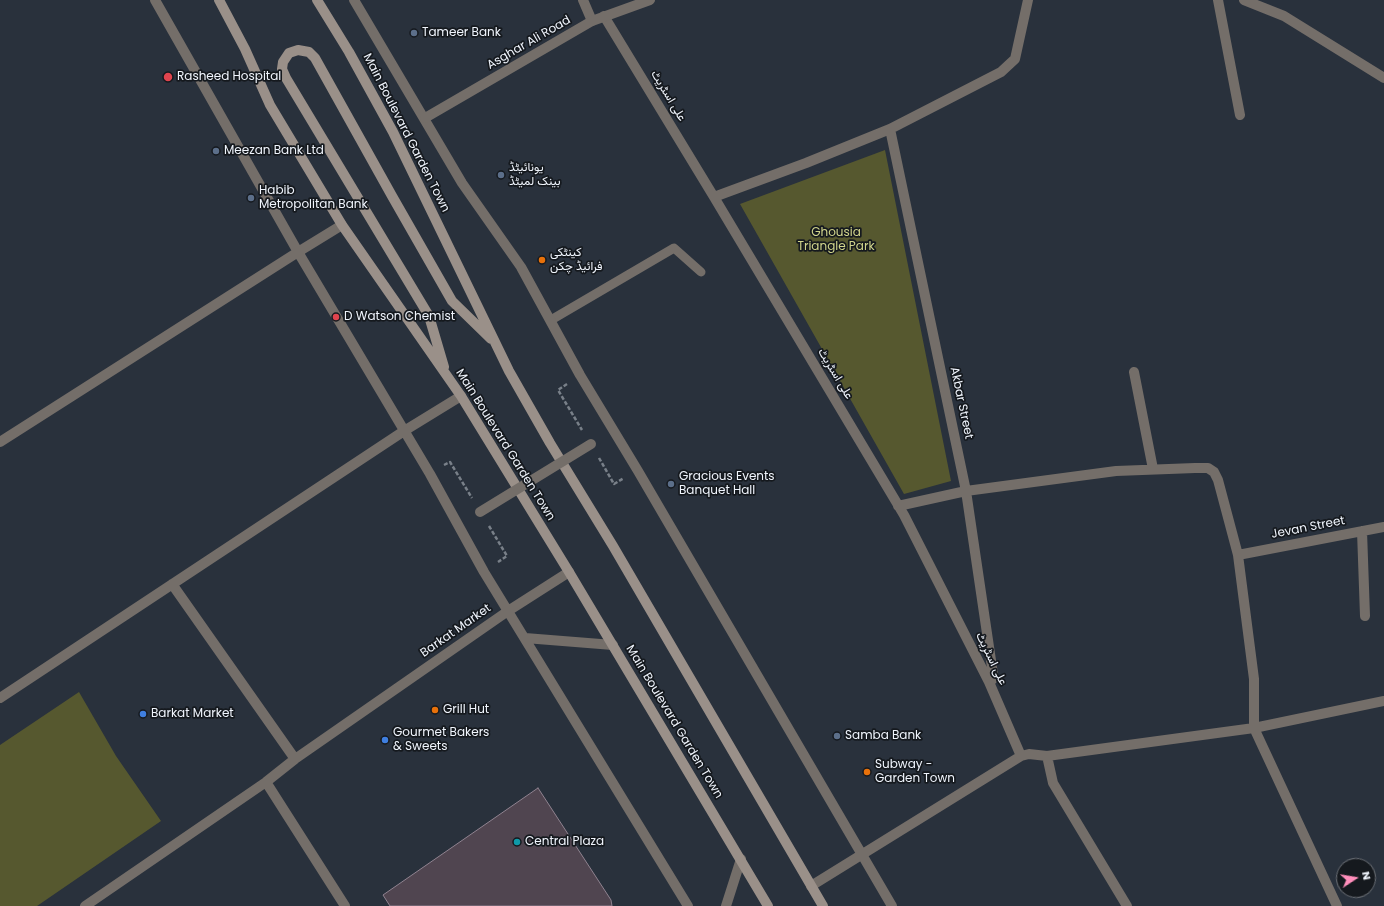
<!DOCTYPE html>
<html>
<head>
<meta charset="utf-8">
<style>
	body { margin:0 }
	#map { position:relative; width:1384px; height:906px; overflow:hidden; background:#29313c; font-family:Poppins,sans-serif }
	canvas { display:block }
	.north { position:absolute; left:1336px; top:858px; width:40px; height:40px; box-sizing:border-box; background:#15191e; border:1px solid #6d7177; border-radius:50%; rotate:78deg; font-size:11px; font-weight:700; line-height:16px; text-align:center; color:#f0f5fd }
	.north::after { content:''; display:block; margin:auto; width:14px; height:18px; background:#ff8ebb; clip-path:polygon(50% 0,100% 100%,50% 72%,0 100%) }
</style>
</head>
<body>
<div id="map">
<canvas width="1384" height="906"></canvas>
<div class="north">N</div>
</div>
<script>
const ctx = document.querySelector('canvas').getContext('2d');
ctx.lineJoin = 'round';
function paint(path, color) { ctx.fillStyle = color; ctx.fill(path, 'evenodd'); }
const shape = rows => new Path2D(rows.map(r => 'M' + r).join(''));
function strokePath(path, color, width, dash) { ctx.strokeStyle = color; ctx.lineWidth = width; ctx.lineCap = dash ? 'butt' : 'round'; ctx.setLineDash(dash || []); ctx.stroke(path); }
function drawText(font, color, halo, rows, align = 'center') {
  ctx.font = font + ' Poppins,Vazirmatn,sans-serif'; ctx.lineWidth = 3.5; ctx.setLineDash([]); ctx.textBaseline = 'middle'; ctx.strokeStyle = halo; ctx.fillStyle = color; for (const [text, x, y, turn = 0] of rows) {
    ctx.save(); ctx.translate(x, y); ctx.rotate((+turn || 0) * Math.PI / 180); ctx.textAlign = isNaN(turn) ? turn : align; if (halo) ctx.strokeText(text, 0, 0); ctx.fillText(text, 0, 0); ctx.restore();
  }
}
const green = shape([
	[885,150,951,481,904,494,740,204],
	[79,692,116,756,161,821,37,906,0,906,0,745]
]);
const building = shape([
	[538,788,611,900,612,906,390,906,383,895,538,788]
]);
const path = shape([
	[567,384,558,390,582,430],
	[599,458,614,484,624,478],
	[444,465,450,462,472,498],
	[489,526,507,556,498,562]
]);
const service = shape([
	[551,320,674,248,701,272]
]);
const minor = shape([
	[155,0,298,252,430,474,484,572,688,906],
	[354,0,462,183,521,267,580,375,638,471,892,906],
	[583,0,592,21],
	[1218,0,1240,115],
	[1244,0,1284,16,1384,78],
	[604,16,714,197,904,515,989,682,1021,756],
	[890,129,966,491,993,674,992,680,989,682],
	[714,197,806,163,890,129,1001,72,1015,59,1028,0],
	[1134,372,1153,469],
	[0,442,298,252,342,225],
	[898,506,966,491,1116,471,1195,468,1208,468,1214,472,1218,480,1238,555,1254,679,1254,728,1337,906],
	[1362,531,1365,616],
	[1238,555,1384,527],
	[172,584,295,759],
	[525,638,613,645],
	[0,698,404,431,461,396],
	[1047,756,1053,783,1127,906],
	[266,782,345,906],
	[811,886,1021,756,1029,754,1047,756,1254,728,1384,701],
	[85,906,266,782,295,759,508,611,569,572]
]);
const tertiary = shape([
	[425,118,592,21,650,0],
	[726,906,741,859]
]);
const secondary = shape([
	[219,0,245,49,270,105,342,225,461,396,569,572,768,906],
	[317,0,349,52,393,132,509,371,550,443,613,546,823,906],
	[444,367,429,316,286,78,282,69,283,62,289,53,298,50,309,52,315,58,392,196,452,301,491,339]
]);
const pedestrianBridge = shape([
	[480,512,591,444]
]);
const markers = [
	[414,33,4,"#5c6f8a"],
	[168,77,5,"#e0444e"],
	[216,151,4,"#5c6f8a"],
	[501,175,4,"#5c6f8a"],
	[251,198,4,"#5c6f8a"],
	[542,260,4,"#e8710a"],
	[336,317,4,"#e0444e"],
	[671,484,4,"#5c6f8a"],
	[435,710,4,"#e8710a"],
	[143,714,4,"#3f7fe0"],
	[837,736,4,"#5c6f8a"],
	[385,740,4,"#3f7fe0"],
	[867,772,4,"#e8710a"],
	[517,842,4,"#0f9aa8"]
];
const poiNames = [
	["Tameer Bank",422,33],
	["Rasheed Hospital",177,77],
	["Meezan Bank Ltd",224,151],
	["یونائیٹڈ",509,168],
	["بینک لمیٹڈ",509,182],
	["Habib",259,191],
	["Metropolitan Bank",259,205],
	["کینٹکی",550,253],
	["فرائیڈ چکن",550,267],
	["D Watson Chemist",344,317],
	["Gracious Events",679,477],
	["Banquet Hall",679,491],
	["Grill Hut",443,710],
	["Barkat Market",151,714],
	["Gourmet Bakers",393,733],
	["& Sweets",393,747],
	["Samba Bank",845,736],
	["Subway -",875,765],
	["Garden Town",875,779],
	["Central Plaza",525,842]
];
const streetNames = [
	["Asghar Ali Road",529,43,-30],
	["علی اسٹریٹ",668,96,59],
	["Main Boulevard Garden Town",406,133,63],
	["علی اسٹریٹ",835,374,59],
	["Akbar Street",961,403,78],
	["Main Boulevard Garden Town",505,445,58],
	["Jevan Street",1308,528,-11],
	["Barkat Market",456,631,-35],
	["علی اسٹریٹ",991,659,64],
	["Main Boulevard Garden Town",674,722,59]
];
const parkNames = [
	["Ghousia",836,233],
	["Triangle Park",836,247]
];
paint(green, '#56582f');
paint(building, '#504550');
strokePath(building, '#908390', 1);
strokePath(path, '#798089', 2.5, [4, 2]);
strokePath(service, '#746e69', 9);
strokePath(minor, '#746e69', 10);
strokePath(tertiary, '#746e69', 10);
strokePath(secondary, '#9a9089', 10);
strokePath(pedestrianBridge, '#746e69', 10);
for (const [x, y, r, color] of markers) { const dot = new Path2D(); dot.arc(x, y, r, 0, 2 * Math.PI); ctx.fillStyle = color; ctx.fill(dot); strokePath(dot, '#15191e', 1.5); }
drawText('12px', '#f0f5fd', '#15191e', poiNames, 'left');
drawText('12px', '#f0f5fd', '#15191e', streetNames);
drawText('12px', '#d1d58c', '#15191e', parkNames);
</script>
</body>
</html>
